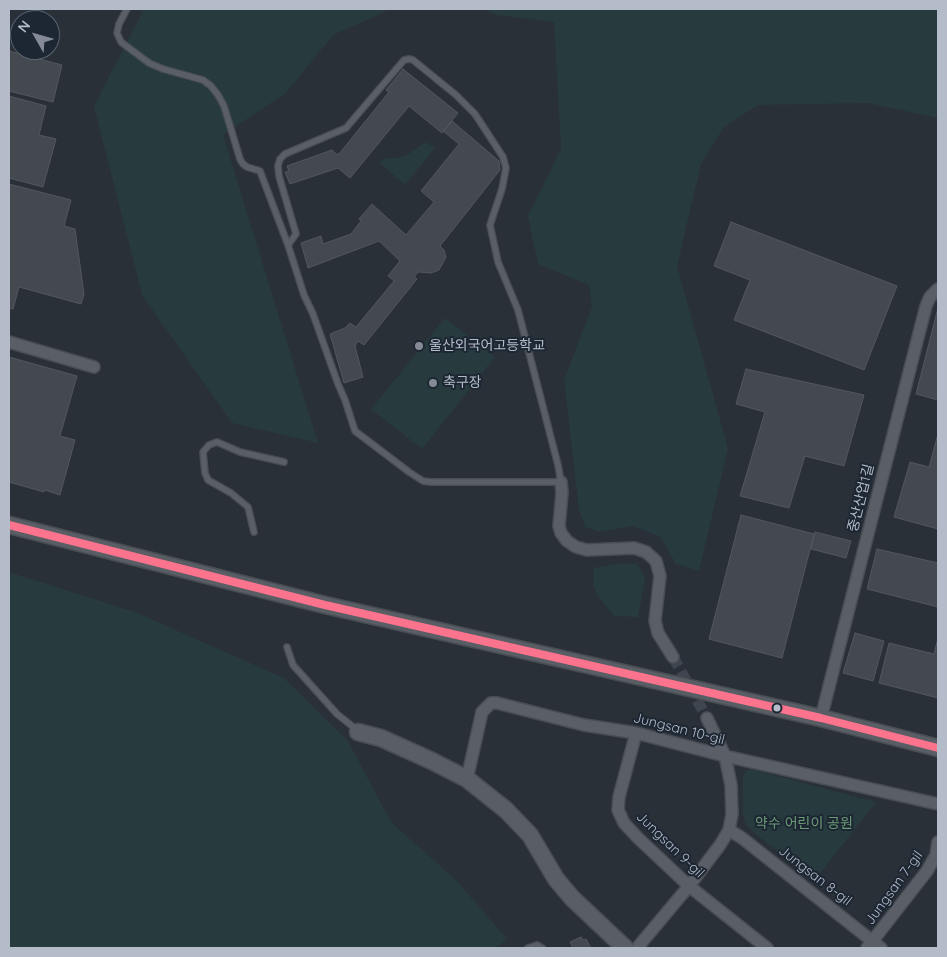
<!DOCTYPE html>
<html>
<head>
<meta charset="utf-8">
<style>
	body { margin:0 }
	#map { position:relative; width:947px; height:957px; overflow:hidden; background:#2a3038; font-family:Quicksand,sans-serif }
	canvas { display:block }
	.frame { position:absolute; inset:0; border:10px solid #b4bcc9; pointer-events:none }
	.north { position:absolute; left:10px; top:10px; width:50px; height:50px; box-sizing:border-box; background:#1d2633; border:1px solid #59626f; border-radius:50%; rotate:308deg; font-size:14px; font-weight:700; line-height:20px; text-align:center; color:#b4bcc9 }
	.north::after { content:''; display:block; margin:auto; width:18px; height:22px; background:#848b96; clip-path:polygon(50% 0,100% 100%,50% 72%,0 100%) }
</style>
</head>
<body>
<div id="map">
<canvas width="947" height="957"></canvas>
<div class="frame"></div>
<div class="north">N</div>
</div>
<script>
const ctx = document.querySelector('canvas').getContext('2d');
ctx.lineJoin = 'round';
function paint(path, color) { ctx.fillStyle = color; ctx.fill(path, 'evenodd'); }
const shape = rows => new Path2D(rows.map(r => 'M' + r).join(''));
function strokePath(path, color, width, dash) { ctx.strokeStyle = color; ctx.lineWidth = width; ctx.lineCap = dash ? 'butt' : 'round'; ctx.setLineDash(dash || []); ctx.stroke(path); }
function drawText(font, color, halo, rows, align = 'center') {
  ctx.font = font + ' Quicksand,"Noto Sans KR",sans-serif'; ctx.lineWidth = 4; ctx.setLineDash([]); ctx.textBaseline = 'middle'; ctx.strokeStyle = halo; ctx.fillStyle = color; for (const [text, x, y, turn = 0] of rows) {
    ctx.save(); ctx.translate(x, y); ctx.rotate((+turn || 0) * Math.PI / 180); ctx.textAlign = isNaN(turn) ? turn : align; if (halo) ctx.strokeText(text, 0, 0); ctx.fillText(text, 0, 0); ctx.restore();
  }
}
const green = shape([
	[140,9,391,9,333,35,286,93,223,135,318,443,232,423,142,295,94,106,142,13],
	[483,9,938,9,938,118,868,103,758,105,724,127,701,164,677,266,728,448,699,571,675,563,661,537,633,526,599,532,585,527,579,510,564,380,592,307,589,285,538,264,528,216,561,149,554,22,497,15],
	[426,142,435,148,405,185,380,163,385,158,396,158,407,155],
	[445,318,495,357,422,449,371,409],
	[614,564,637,564,642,571,645,580,638,617,614,616,597,595,593,584,594,568],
	[9,572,135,612,284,678,348,741,391,822,457,881,507,939,496,948,9,948],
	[750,769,876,802,814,881,752,831,746,825,743,815,743,775,746,771]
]);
const building = shape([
	[9,51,62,65,53,102,9,91,9,51],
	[403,69,458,113,442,133,409,106,350,178,338,168,290,184,285,172,289,171,287,166,332,150,336,154,339,154,389,92,386,90,403,69],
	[9,96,46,106,39,135,56,139,43,187,9,178,9,96],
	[452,121,499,161,500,170,440,246,444,250,446,257,439,270,431,273,418,272,414,277,417,279,364,345,358,341,355,346,363,377,344,383,330,334,345,328,350,323,356,327,394,281,388,276,400,261,379,241,308,268,301,243,321,236,323,244,351,234,361,221,359,219,372,204,406,235,434,202,421,191,459,144,443,131,452,121],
	[9,184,71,200,64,226,75,229,84,294,81,304,19,287,13,309,9,308,9,184],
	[731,222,897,286,864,370,734,320,750,280,714,266,731,222],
	[938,308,938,400,916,394,938,308],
	[9,357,77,376,60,436,75,440,60,495,45,490,44,492,9,482,9,357],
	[746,369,864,395,844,466,805,456,789,508,740,496,765,412,736,404,746,369],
	[938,434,938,529,894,517,910,462,929,467,938,434],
	[741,515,814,534,782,658,709,639,741,515],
	[815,532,851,541,846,558,811,549,815,532],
	[877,549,938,563,938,607,867,589,877,549],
	[855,633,884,641,873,681,843,673,855,633],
	[938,638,938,698,879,683,889,643,934,654,938,638],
	[581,937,583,940,586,939,591,948,573,948,570,942,581,937]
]);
const streetTunnel = shape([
	[673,657,707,718]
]);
const lane = shape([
	[127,9,119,24,117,33,121,42,149,63,163,69,203,80,211,86,218,95,224,106,240,159,243,164,247,167,260,171,288,245],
	[409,59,413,60,456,95,475,114,503,157,506,168,502,189,490,225,498,262,518,310,558,465,561,482,430,482,423,481,409,472,355,431,345,400,338,384,313,314,304,295,288,245,296,234,279,176,278,166,280,159,285,154,346,128,404,60,409,59],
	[254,532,248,507,231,493,208,480,205,473,203,452,209,445,217,442,240,452,284,462],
	[287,647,293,665,337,714,357,730],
	[528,948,537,945,542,948]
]);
const street = shape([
	[9,342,94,367],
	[561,482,562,493,559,526,561,533,567,541,576,547,587,550,634,548,646,552,656,561,660,576,655,621,658,633,673,657],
	[821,718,926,306,930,297,938,289],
	[636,733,619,797,618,810,624,823,638,838,689,886,767,948],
	[467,779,482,712,491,703,497,703,584,725,636,733,725,756,938,804],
	[729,830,742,838,881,948],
	[637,948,689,886,720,845,729,830,732,814,731,785,725,756,707,718],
	[867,948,927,871,936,855,938,842]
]);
const secondary = shape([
	[9,525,325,605,821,718,938,748],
	[358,732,381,738,432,761,467,779,506,810,530,835,556,879,572,898,625,948]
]);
const bus1 = shape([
	[9,525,325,605,821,718,938,748]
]);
const markers = [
	[419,346,5,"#848b96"],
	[433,383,5,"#848b96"],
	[777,708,4.5,"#b4bcc9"]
];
const poiNames = [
	["울산외국어고등학교",429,346],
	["축구장",443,383]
];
const streetNames = [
	["중산산업1길",861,498,-76],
	["Jungsan 10-gil",679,729,14],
	["Jungsan 9-gil",670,845,44],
	["Jungsan 8-gil",815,876,38],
	["Jungsan 7-gil",894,888,-54]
];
const parkNames = [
	["약수 어린이 공원",804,824]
];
paint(green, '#273a3e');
paint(building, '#444950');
strokePath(building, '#52575f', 1);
strokePath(streetTunnel, '#3f454e', 11, [11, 5.5]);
strokePath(lane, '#484c53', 8);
strokePath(street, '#484c53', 14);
strokePath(secondary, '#484c53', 19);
strokePath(lane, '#5a5e66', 5.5);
strokePath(street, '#5a5e66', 11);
strokePath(secondary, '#595d64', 16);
strokePath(bus1, '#fc738d', 8);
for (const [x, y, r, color] of markers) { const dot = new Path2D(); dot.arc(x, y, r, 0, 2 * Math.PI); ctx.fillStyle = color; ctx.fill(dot); strokePath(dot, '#1d2633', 2); }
drawText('14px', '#b4bcc9', '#1d2633', poiNames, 'left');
drawText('14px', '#b4bcc9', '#1d2633', streetNames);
drawText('14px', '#6b9a76', '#1d2633', parkNames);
</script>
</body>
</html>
